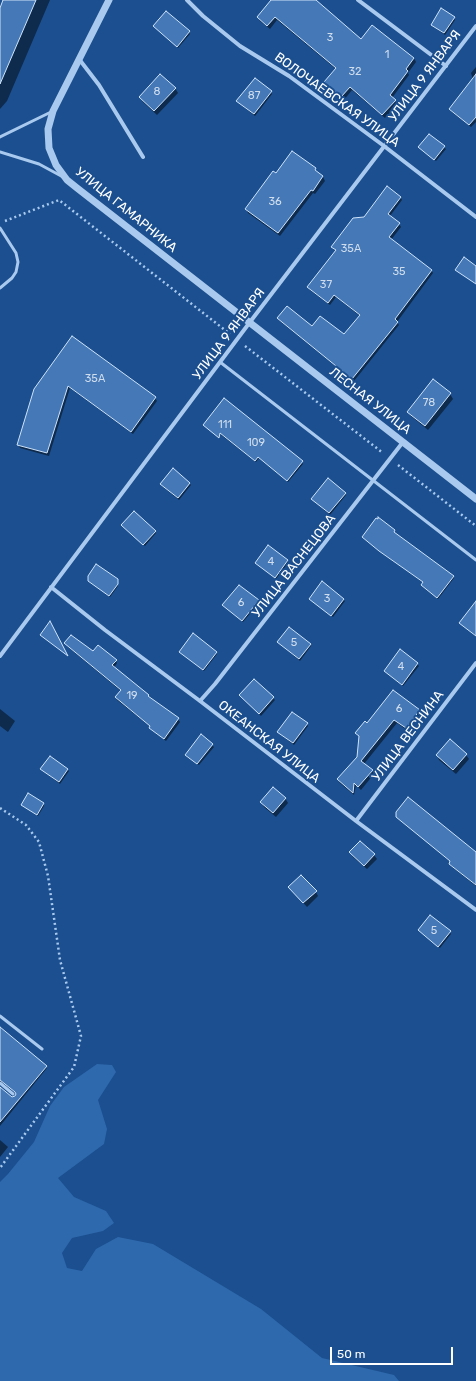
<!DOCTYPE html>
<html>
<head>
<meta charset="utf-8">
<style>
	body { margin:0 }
	#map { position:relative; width:476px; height:1381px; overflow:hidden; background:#1b4f8f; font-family:Rubik,sans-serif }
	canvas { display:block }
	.scale { position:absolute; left:330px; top:1347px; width:123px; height:18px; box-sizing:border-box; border:2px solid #fff; border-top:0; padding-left:5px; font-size:12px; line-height:14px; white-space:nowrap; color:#fff; -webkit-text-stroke:3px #1b4f8f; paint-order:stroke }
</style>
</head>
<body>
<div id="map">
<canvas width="476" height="1381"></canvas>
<div class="scale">50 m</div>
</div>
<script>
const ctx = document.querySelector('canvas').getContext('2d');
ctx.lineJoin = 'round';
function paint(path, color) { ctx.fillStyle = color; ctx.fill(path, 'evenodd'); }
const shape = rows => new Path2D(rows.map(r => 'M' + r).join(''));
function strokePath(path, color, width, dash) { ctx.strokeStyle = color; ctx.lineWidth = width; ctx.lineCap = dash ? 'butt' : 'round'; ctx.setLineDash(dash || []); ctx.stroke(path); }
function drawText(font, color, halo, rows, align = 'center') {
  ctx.font = font + ' Rubik,sans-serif'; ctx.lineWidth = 4; ctx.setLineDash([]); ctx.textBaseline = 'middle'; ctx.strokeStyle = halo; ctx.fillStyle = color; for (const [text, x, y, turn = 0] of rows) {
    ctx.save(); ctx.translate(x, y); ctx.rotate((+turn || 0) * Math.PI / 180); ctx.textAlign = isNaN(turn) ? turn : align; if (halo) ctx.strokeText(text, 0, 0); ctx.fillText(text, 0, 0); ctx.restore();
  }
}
const green = shape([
	[97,1064,112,1065,116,1072,98,1100,107,1129,104,1144,58,1178,74,1197,106,1211,114,1223,103,1231,72,1238,62,1253,67,1268,82,1271,96,1249,118,1237,153,1244,261,1309,322,1358,394,1375,399,1381,0,1381,0,1182,8,1174,34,1142,50,1106,64,1087]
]);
const shadow = shape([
	[4,0,50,0,7,101,0,109,0,10],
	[272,0,317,0,316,1,361,41,414,58,416,62,408,73,409,75,392,98,397,104,385,118,352,90,344,100,327,86,325,82,336,69,277,20,270,29,260,21,258,17],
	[454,18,455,20,445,35,432,25],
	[154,26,189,32,190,34,178,48],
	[476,67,476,122,471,127,452,112,450,109,473,80,471,73],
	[175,88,178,93,157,115,143,102,140,97],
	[271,92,272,94,255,116,239,103],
	[429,135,446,149,436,161,421,149],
	[315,169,317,173,323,177,325,181,315,194,313,193,280,236,248,213,246,209,276,175],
	[400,197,402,200,390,216,399,224,401,227,391,240,431,270,433,273,397,322,399,325,354,381,280,321,278,318,344,336,360,316,336,297,330,305,310,290,308,287,336,251,333,247,364,218],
	[72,338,155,398,157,401,133,434,70,388,49,456,20,448,18,444],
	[433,380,450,394,453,399,428,430,411,416,408,412],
	[204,425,302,462,303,464,288,482,259,458,256,462,220,434,220,438],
	[189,483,191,485,179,500,161,485],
	[345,493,346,495,330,515,312,499],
	[122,525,155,531,156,533,145,546],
	[394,531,395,534,453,576,454,578,438,599,423,587,422,585,424,583,382,553,364,539],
	[287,561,288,563,276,579,256,563],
	[89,580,117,580,118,586,110,597],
	[323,583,345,601,333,617,310,599],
	[258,601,259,603,243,622,223,605],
	[278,642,310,644,311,646,300,661],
	[67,646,93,652,116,661,117,663,114,668,148,696,150,699,178,719,180,722,166,741,152,730,151,727,117,700,116,697,121,691],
	[180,652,216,652,217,654,204,671],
	[417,664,419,666,403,686,385,671],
	[254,680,275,700,261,716,240,695],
	[0,709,15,721,8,732,0,726],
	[419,711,421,715,408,731,397,723,364,764,372,771,374,774,361,790,356,785,354,795,340,783,338,780,358,757,360,737,357,733],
	[307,724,308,726,294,745,278,732],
	[201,736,214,747,199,765,187,757],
	[437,755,466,755,469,759,456,774,439,760],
	[41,769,68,770,69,771,60,784],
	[285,798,288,803,276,817,264,807,261,802],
	[43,804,44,806,38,816,22,805],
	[397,817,476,853,476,886,451,866,450,864,451,862],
	[351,853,374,855,377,859,367,869,353,857],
	[289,887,316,892,318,896,307,907],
	[419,930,450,932,451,934,440,948],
	[0,1028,47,1068,0,1126,0,1088,11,1097,14,1098,17,1095,16,1093,4,1083,0,1082],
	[0,1140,8,1147,0,1157]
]);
const building = shape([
	[3,0,36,0,0,84,0,8,3,0],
	[271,0,316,0,361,39,372,25,414,58,406,69,408,71,390,95,396,100,382,115,350,87,341,97,324,82,336,68,275,17,267,26,257,17,271,0],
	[441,8,455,17,444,33,431,25,441,8],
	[166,11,190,31,177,47,153,26,166,11],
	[160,74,176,88,154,111,139,97,160,74],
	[476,74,476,117,469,125,449,109,476,74],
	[255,78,272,91,254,114,236,101,255,78],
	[429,134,445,146,434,160,418,147,429,134],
	[292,151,316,168,315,170,323,176,313,191,311,190,278,233,245,209,273,171,276,173,292,151],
	[387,186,401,197,388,214,400,223,389,237,432,270,395,319,398,322,352,379,277,318,287,306,312,326,320,316,344,334,360,315,334,295,328,303,307,287,336,250,331,247,353,218,364,217,387,186],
	[464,257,476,266,476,284,455,270,464,257],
	[72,336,156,397,131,432,68,386,47,453,17,445,34,389,72,336],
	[433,379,451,393,425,426,407,412,433,379],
	[224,398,303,461,287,481,258,457,255,461,220,433,219,438,203,425,224,398],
	[173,468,190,483,178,498,160,484,173,468],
	[328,478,346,493,329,513,311,499,328,478],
	[134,511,156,531,143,545,121,525,134,511],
	[378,517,395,530,394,532,454,576,437,598,421,585,423,582,379,551,362,537,376,518,378,519,378,517],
	[268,545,288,560,275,578,255,563,268,545],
	[96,564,118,579,118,584,109,596,88,581,88,576,96,564],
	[322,581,344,599,331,616,309,599,322,581],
	[239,585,259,600,242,621,222,605,239,585],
	[476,601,476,636,459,623,476,601],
	[50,621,68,656,40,635,50,621],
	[289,627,311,644,299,659,277,642,289,627],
	[193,633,217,652,203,670,179,652,193,633],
	[71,635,93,651,98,645,117,660,112,665,149,695,148,696,179,718,164,739,149,728,150,726,115,697,121,690,64,643,71,635],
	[400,649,418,663,402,685,384,671,400,649],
	[254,679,274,697,259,714,239,695,254,679],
	[393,690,420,710,406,728,394,720,361,761,373,770,358,787,354,783,353,793,337,779,357,757,359,736,355,733,365,721,367,723,393,690],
	[292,712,308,723,293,743,277,732,292,712],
	[201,734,213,744,197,764,185,755,201,734],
	[450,739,467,754,453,770,436,755,450,739],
	[50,756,68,769,59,782,40,769,50,756],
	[273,787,286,798,273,813,260,802,273,787],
	[28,793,44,803,37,815,21,805,28,793],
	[408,797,476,852,476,885,449,864,450,861,396,817,396,812,408,797],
	[360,841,375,854,364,866,349,852,360,841],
	[301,875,317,891,303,903,288,887,301,875],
	[430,915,451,931,438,947,418,930,430,915],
	[0,1027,47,1066,0,1122,0,1087,12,1097,15,1096,16,1094,15,1092,0,1080,0,1027]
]);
const path = shape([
	[5,221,59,200,230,334],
	[245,346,383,453],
	[398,465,476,526],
	[0,808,26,825,39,842,48,876,60,960,81,1036,74,1067,0,1168]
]);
const service = shape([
	[0,137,51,112],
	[0,152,39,164,63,177],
	[0,228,16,253,18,262,16,272,12,278,0,288],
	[220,362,476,560],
	[0,1016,42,1049],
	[0,1083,13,1094]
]);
const minor = shape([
	[187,0,203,16,240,46,289,76,384,146,476,217],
	[358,0,446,66],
	[79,59,99,85,143,157],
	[51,587,105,630,200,701,356,821,476,910],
	[0,656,250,322,476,26],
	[200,701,215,684,403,442],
	[356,821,476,663]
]);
const tertiary = shape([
	[109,0,53,111,48,129,49,148,56,165,67,180,77,188,476,499]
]);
const numberNames = [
	["3",330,38],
	["1",387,55],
	["32",355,72],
	["8",157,92],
	["87",254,96],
	["36",275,202],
	["35А",351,249],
	["35",399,272],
	["37",326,285],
	["35А",95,379],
	["78",429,403],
	["111",225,425],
	["109",256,443],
	["4",271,562],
	["3",327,599],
	["6",241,603],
	["5",294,643],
	["4",401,667],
	["19",132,696],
	["6",399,709],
	["5",434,931]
];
const streetNames = [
	["УЛИЦА 9 ЯНВАРЯ",425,76,-53],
	["ВОЛОЧАЕВСКАЯ УЛИЦА",337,100,36],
	["УЛИЦА ГАМАРНИКА",126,210,39],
	["УЛИЦА 9 ЯНВАРЯ",229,334,-53],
	["ЛЕСНАЯ УЛИЦА",370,401,38],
	["УЛИЦА ВАСНЕЦОВА",294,566,-52],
	["УЛИЦА ВЕСНИНА",408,736,-53],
	["ОКЕАНСКАЯ УЛИЦА",269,742,38]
];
paint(green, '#2e69ad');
paint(shadow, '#0007');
paint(building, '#4478b7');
strokePath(building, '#cfe3fa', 1);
strokePath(path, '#a9c9ee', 2.5, [2, 3]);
strokePath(service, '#a9c9ee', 3);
strokePath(minor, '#a9c9ee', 4);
strokePath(tertiary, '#a9c9ee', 7);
drawText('11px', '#d0dded', null, numberNames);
drawText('13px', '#fff', '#1b4f8f', streetNames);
</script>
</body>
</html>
